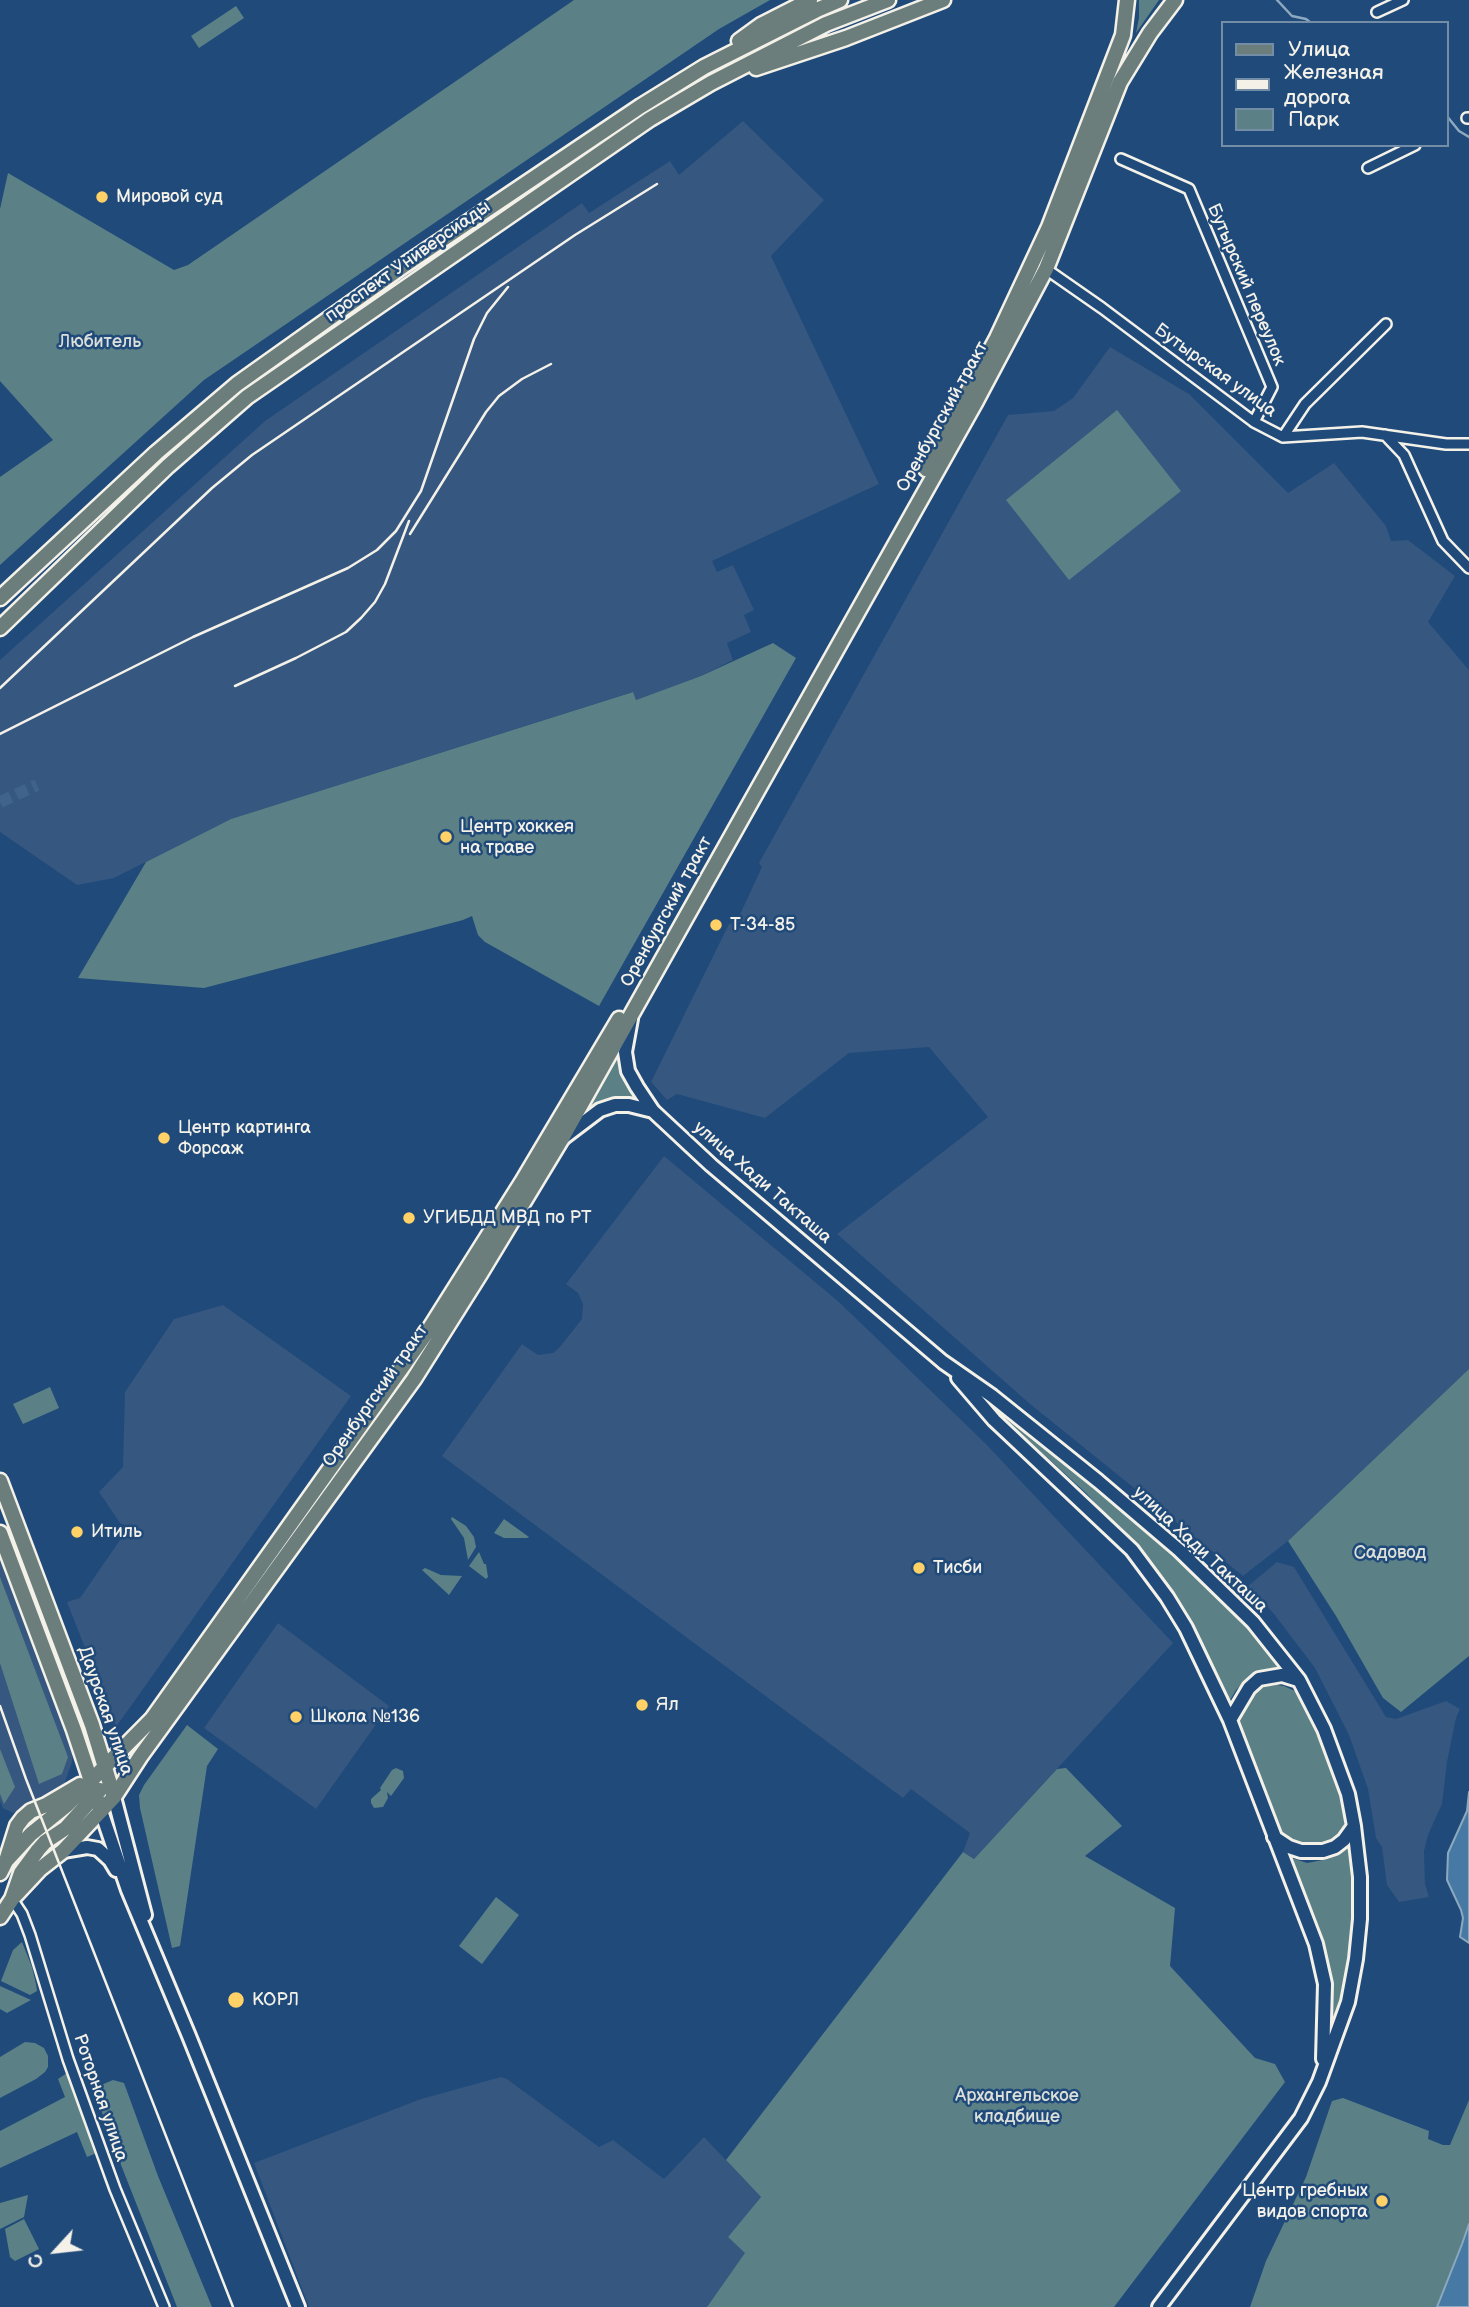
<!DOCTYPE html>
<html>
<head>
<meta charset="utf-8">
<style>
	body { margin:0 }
	#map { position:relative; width:1469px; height:2307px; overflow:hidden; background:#1f4a7a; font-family:"Balsamiq Sans",sans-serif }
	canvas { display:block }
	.legend { position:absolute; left:1221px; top:21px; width:228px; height:126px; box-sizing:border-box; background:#1f4a7a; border:2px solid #748da6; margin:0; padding:9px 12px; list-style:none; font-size:21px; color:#f4f1e8 }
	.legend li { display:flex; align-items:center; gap:14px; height:35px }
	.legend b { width:35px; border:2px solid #748da6 }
	.north { position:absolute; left:21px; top:2216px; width:70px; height:70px; -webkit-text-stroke:5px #1f4a7a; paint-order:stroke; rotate:243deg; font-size:19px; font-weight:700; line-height:28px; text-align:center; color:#f4f1e8 }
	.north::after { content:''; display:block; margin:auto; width:24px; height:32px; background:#f4f1e8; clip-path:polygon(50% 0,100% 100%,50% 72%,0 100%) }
</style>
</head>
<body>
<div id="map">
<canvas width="1469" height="2307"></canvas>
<ul class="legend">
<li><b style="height:9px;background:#6c7e7c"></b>Улица</li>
<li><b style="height:9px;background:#f4f1e8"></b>Железная дорога</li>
<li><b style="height:19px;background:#5b8187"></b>Парк</li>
</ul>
<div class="north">С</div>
</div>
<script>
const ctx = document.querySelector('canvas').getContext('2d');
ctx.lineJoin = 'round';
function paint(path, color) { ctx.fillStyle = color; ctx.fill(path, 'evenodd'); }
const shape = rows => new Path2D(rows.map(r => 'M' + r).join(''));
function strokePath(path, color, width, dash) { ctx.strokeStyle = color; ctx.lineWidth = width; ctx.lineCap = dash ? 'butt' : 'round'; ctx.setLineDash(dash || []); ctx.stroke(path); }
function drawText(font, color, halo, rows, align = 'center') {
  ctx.font = font + ' "Balsamiq Sans",sans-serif'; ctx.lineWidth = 5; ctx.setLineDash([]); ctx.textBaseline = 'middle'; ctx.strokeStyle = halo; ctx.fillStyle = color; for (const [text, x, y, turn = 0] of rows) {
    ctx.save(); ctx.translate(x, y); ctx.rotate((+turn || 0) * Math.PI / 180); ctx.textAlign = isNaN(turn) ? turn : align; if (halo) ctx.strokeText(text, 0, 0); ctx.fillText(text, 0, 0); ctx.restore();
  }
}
const built = shape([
	[743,121,824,200,771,256,879,484,712,561,717,572,733,565,754,610,744,615,751,632,727,643,733,660,701,676,636,700,632,692,231,819,114,878,77,885,0,832,0,660,265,421,582,203,589,213,670,161,679,175],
	[1110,347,1189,394,1288,493,1334,463,1386,526,1391,541,1408,540,1455,576,1428,622,1469,670,1469,1369,1288,1541,1243,1576,1030,1404,837,1234,988,1117,929,1047,849,1053,765,1118,677,1094,667,1100,651,1082,729,924,736,923,762,867,759,863,1008,415,1054,411,1073,398],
	[664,1156,839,1302,985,1443,1173,1643,974,1859,963,1852,970,1833,911,1789,903,1798,442,1456,522,1344,538,1355,553,1353,559,1348,582,1319,583,1304,578,1293,566,1284],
	[223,1305,351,1396,116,1727,67,1602,80,1598,129,1527,120,1523,99,1492,123,1467,125,1392,174,1319],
	[0,1558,73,1749,72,1762,64,1785,50,1799,13,1813,3,1808,0,1801],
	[1277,1562,1294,1567,1386,1717,1396,1719,1446,1701,1460,1709,1456,1718,1447,1762,1442,1804,1428,1835,1424,1851,1425,1884,1429,1897,1399,1902,1387,1885,1382,1847,1376,1838,1368,1789,1349,1735,1315,1668,1274,1614,1248,1586],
	[278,1623,389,1706,316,1809,204,1728],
	[501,2077,507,2079,599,2147,613,2140,664,2179,704,2137,761,2197,728,2237,746,2253,707,2307,309,2307,254,2163,421,2099]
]);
const green = shape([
	[574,0,770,0,719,29,204,380,0,565,0,477,53,440,0,381,0,209,8,173,174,270,188,265],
	[1139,0,1159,0,1136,33,1139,18],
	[236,6,244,18,199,48,191,36],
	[1117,410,1181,491,1069,580,1006,500],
	[773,643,796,658,599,1006,485,942,478,935,472,916,463,920,204,988,78,978,146,862,231,819,633,692,636,700,701,676],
	[620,1049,622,1073,630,1087,647,1106,634,1102,582,1119],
	[1469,1369,1469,1656,1401,1712,1383,1698,1336,1616,1288,1541],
	[965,1382,1175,1556,1214,1592,1249,1628,1273,1656,1284,1672,1272,1669,1263,1671,1245,1681,1236,1690,1229,1702,1197,1631,1173,1594,1141,1553,1087,1494],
	[50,1387,59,1408,23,1424,13,1404],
	[452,1517,466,1526,474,1537,476,1547,468,1560,464,1538,451,1519],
	[504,1519,529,1537,527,1538,504,1538,494,1533],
	[479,1552,484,1564,486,1564,488,1577,486,1579,469,1566],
	[425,1568,441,1575,462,1576,449,1595,422,1570],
	[0,1577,68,1757,62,1774,39,1784,0,1663],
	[1277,1685,1284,1686,1297,1692,1316,1728,1337,1782,1347,1817,1346,1823,1335,1840,1326,1847,1309,1850,1280,1838,1237,1727,1237,1716,1255,1690,1264,1686],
	[187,1725,218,1749,207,1766,180,1946,172,1948,140,1808,139,1795,144,1785],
	[0,1749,15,1787,4,1804,0,1794],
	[396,1768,403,1771,404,1778,391,1796,387,1792,388,1798,383,1807,374,1808,371,1803,371,1799,381,1790,380,1788,392,1770],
	[1066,1768,1122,1826,1085,1856,1175,1908,1170,1966,1255,2058,1275,2064,1285,2082,1114,2307,707,2307,745,2253,728,2237,761,2197,726,2160,963,1852,974,1859,1057,1769],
	[1351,1840,1354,1860,1355,1925,1345,1993,1330,2036,1330,1993,1289,1857,1307,1863,1328,1859,1338,1853],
	[496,1897,519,1915,482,1964,459,1946],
	[22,1942,32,1967,36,1984,37,1991,30,1995,1,1981,13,1950],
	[0,1986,31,2000,7,2013,0,2009],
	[25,2042,35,2043,44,2048,48,2056,48,2067,45,2072,36,2079,0,2098,0,2057],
	[70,2071,99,2152,87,2157,77,2132,0,2168,0,2131,65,2097,58,2079],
	[113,2080,124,2083,158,2176,212,2307,177,2307,110,2137,94,2088],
	[1343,2098,1429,2131,1428,2139,1443,2145,1450,2145,1469,2100,1469,2224,1437,2307,1250,2307,1266,2261,1306,2177,1332,2101],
	[28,2195,24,2217,0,2229,0,2203],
	[24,2219,39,2249,15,2261,10,2257,5,2229]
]);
const water = shape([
	[1469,1792,1469,1943,1460,1937,1463,1918,1461,1910,1447,1880,1448,1853,1467,1811,1469,1792],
	[1469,2224,1469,2307,1437,2307,1462,2244,1469,2224]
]);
const stream = shape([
	[1277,0,1292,16,1306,19,1311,23],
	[1446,115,1459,131,1469,137]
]);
const secondaryTunnel = shape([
	[0,802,37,785]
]);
const street = shape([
	[1377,12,1403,0],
	[1467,118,1469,118],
	[1121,159,1189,189,1272,387,1254,422],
	[1368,168,1415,145],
	[1046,269,1102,308,1254,422,1283,437,1362,432,1446,444,1469,444],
	[1385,435,1404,455,1443,541,1469,568],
	[1283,437,1305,404,1386,324],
	[12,1899,22,1914,30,1935,68,2059,115,2189,164,2307]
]);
const secondary = shape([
	[631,1019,625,1052,628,1071,637,1087,653,1111,711,1165,943,1362,992,1396,1098,1481,1179,1550,1253,1622,1299,1680,1324,1729,1348,1794,1354,1826,1360,1877,1360,1919,1356,1959,1348,2002,1319,2082,1301,2118,1159,2307],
	[563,1138,600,1110,615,1105,629,1105,653,1111],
	[958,1378,994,1420,1132,1550,1167,1597,1186,1628,1230,1720,1316,1944,1325,1984,1323,2059],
	[1230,1720,1249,1688,1259,1679,1282,1675,1298,1680],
	[114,1797,145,1915],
	[101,1811,128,1890,189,2036,298,2307],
	[1274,1837,1289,1847,1301,1851,1323,1851,1335,1847,1344,1840,1354,1826],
	[63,1851,87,1847,98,1849,110,1860,116,1870]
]);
const primary = shape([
	[739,41,761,25,810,0],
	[756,68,846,38,943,0],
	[926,469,997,338,1049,227,1123,35,1127,0],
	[0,598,156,453,237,384,403,266,641,106,704,67,819,9,840,0],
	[0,628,168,466,247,397,650,119,711,83,826,24,888,0],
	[0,1481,92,1725,114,1797],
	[0,1533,74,1730,101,1811],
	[6,1861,31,1834,67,1805,152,1719,430,1328,522,1182,619,1019],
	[0,1873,6,1861,17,1826,23,1818,31,1811,46,1805,80,1785],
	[12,1899,40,1869,63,1851,114,1797,140,1757,414,1379,480,1274,561,1140,976,401,1046,269,1120,82,1150,33,1175,0],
	[0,1917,12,1899,21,1873,38,1850,45,1842,66,1828,100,1790]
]);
const rail = shape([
	[410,534,486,412,499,396,522,379,551,364],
	[235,686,296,658,346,632,361,618,375,602,385,584,409,521],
	[0,688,212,488,252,455,575,235,657,184],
	[0,734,193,637,348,568,377,550,396,531,421,491,474,339,487,313,508,287],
	[0,1706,26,1779,233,2307]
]);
const markers = [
	[102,197,7,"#ffd166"],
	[446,837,7,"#ffd166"],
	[716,925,7,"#ffd166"],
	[164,1138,7,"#ffd166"],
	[409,1218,7,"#ffd166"],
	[77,1532,7,"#ffd166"],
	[919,1568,7,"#ffd166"],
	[642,1705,7,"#ffd166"],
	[296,1717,7,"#ffd166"],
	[236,2000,9,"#ffd166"],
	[1382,2201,7,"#ffd166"]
];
const poiNames = [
	["Мировой суд",116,197],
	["Центр хоккея",460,827],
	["на траве",460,848],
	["T-34-85",730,925],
	["Центр картинга",178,1128],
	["Форсаж",178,1149],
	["УГИБДД МВД по РТ",423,1218],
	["Итиль",91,1532],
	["Тисби",933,1568],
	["Ял",656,1705],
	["Школа №136",310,1717],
	["КОРЛ",252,2000],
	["Центр гребных",1368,2191,"right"],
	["видов спорта",1368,2212,"right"]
];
const streetNames = [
	["проспект Универсиады",408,262,-35],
	["Бутырский переулок",1246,285,67],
	["Бутырская улица",1215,371,36],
	["Оренбургский тракт",943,417,-61],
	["Оренбургский тракт",667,912,-61],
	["улица Хади Такташа",762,1183,41],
	["Оренбургский тракт",376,1396,-55],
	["улица Хади Такташа",1200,1550,43],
	["Даурская улица",105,1711,71],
	["Роторная улица",100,2098,71]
];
const parkNames = [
	["Любитель",100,342],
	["Садовод",1390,1553],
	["Архангельское",1017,2096],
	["кладбище",1017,2117]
];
paint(built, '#36577f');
paint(green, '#5b8187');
paint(water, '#4679a3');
strokePath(water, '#8ca9bf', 2);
strokePath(stream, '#8ca9bf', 2.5);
strokePath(secondaryTunnel, '#3f638a', 12, [12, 6]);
strokePath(street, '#f4f1e8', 14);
strokePath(secondary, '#f4f1e8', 18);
strokePath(primary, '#f4f1e8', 19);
strokePath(street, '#1f4a7a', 9);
strokePath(secondary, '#1f4a7a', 12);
strokePath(primary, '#6c7e7c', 14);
strokePath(rail, '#f4f1e8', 2.5);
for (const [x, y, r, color] of markers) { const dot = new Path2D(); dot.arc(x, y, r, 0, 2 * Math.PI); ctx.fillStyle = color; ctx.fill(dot); strokePath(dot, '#1f4a7a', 2.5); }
drawText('18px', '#f4f1e8', '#1f4a7a', poiNames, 'left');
drawText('18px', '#f4f1e8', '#1f4a7a', streetNames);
drawText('18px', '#dde0d9', '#1f4a7a', parkNames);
</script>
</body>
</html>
